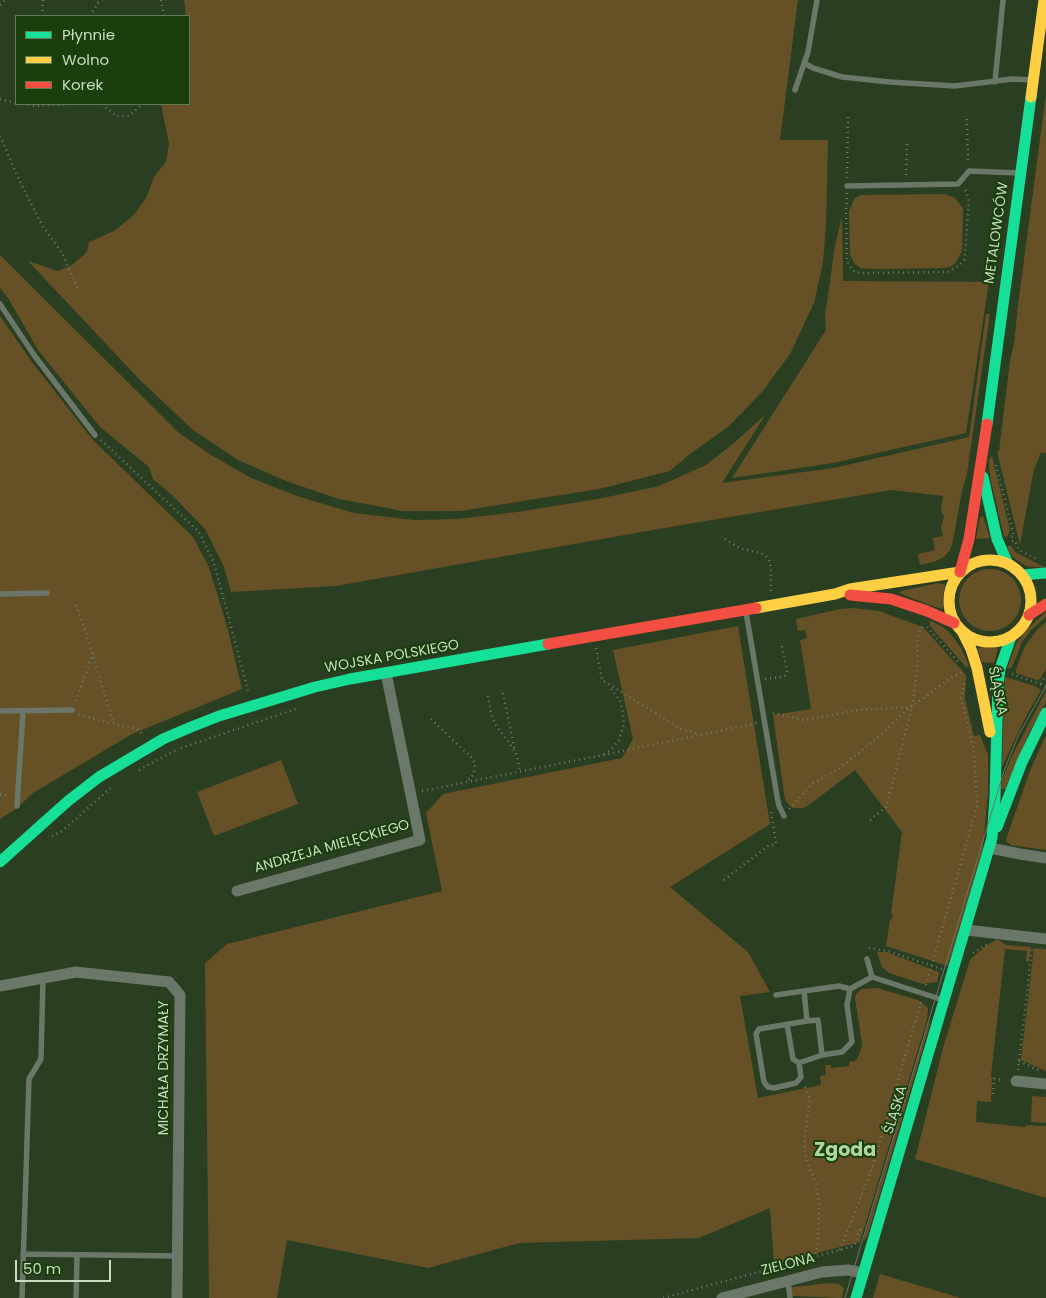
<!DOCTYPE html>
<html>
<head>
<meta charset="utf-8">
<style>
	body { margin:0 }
	#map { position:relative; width:1046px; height:1298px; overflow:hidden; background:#2a3e22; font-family:Poppins,sans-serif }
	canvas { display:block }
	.legend { position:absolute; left:15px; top:15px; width:175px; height:90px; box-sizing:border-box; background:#1a3e0c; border:1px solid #607e55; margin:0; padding:6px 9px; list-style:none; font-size:15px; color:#c8ddc2 }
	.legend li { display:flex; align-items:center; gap:10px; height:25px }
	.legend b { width:25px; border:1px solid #607e55 }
	.scale { position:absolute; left:15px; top:1260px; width:96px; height:22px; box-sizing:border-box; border:2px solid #c8ddc2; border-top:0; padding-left:6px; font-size:15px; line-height:18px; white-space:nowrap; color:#c8ddc2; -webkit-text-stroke:4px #1a3e0c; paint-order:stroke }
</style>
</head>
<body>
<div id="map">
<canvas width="1046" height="1298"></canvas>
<ul class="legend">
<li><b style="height:6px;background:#16e098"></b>Płynnie</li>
<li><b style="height:6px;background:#ffcf43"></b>Wolno</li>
<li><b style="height:6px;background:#f24e42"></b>Korek</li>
</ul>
<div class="scale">50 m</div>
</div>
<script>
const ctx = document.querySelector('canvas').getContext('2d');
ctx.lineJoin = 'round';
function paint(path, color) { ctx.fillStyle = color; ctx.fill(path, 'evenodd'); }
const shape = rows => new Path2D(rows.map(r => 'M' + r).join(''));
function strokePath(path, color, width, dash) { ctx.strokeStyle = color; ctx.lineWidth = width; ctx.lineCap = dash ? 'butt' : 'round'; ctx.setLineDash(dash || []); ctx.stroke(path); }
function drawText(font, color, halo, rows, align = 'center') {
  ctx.font = font + ' Poppins,sans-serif'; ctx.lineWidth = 4; ctx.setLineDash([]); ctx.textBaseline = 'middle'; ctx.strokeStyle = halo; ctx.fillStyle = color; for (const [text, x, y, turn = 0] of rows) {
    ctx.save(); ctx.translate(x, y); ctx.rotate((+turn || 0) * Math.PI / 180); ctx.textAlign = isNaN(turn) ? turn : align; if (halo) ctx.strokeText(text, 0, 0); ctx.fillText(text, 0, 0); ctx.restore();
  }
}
const green = shape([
	[184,0,798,0,780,140,828,140,826,225,823,262,814,303,790,354,762,392,728,427,690,454,670,471,599,489,460,511,403,511,339,499,286,481,238,460,193,430,140,380,28,261,58,271,72,265,87,252,89,242,114,231,134,215,146,198,154,177,166,162,169,144,161,104,189,104,189,16,186,16],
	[1046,94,1046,453,1041,453,1034,469,1020,545,997,452,999,451,1010,360,1014,344,1018,305],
	[945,194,955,198,963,208,962,251,956,262,952,266,944,268,875,269,861,268,855,264,850,255,849,211,855,198,861,195],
	[842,216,843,281,989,282,966,433,833,463,732,478,826,330,825,316,835,246],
	[0,255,179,433,211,455,251,478,300,497,354,513,414,520,458,519,517,512,598,499,659,486,706,465,734,443,766,414,722,483,834,468,969,437,986,314,990,314,967,474,962,491,953,541,950,550,944,557,934,562,920,565,918,554,935,550,933,538,943,536,941,527,944,517,941,510,943,496,892,490,676,526,336,586,231,592,224,567,205,529,172,495,153,479,149,467,100,427,38,350,8,298,0,288],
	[0,316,32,362,92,439,193,537,208,565,217,593,228,630,242,689,132,734,33,793,16,809,0,819],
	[992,456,1010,530,1007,537,1004,536,991,482,989,468,989,459],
	[983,516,990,538,976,539,980,517],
	[1007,546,1011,546,1015,552,1046,568,1026,566,1014,558,1010,554],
	'959 600a31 31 0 1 1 62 0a31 31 0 1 1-62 0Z',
	[938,583,945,585,943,597,943,608,942,609,927,604,899,593,901,591],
	[853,608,879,611,923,627,966,675,965,699,974,736,980,735,988,755,988,791,983,848,948,966,886,946,890,919,892,919,893,915,891,914,902,832,855,770,809,805,803,808,792,808,785,800,773,715,811,709,800,640,807,638,805,630,798,631,796,619,840,609],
	[1046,612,1046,617,1032,629,1022,642,1012,667,1007,669,1015,646,1024,632],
	[929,620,943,627,950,633,961,648,969,666,966,667,930,626],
	[1046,622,1046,669,1040,679,1037,680,1016,673,1016,669,1025,646,1037,630],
	[738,626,770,824,670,887,748,952,770,992,740,996,758,1098,821,1085,820,1076,826,1075,825,1065,831,1065,831,1068,849,1066,849,1062,856,1061,861,1050,862,1043,855,998,856,994,862,989,877,988,918,1000,928,1008,927,1020,860,1242,774,1264,770,1208,699,1238,519,1243,428,1268,287,1240,277,1298,209,1298,205,963,227,944,442,891,426,813,443,794,622,758,633,739,613,650],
	[981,647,995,648,998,649,994,663,982,662,978,649],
	[1005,677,1035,686,1041,690,1023,722,1002,767,1004,691],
	[1046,691,1046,702,1030,731,1005,789,1003,789,1001,788,1002,780,1012,756],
	[1046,735,1046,850,1011,845,1006,841,1007,837,1029,773],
	[281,760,298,804,214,836,197,792],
	[997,939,1006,945,1031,947,1029,962,1026,961,1027,951,1005,949,991,1076,992,1079,991,1100,992,1102,977,1101,976,1122,1025,1127,1026,1125,1046,1126,1046,1198,915,1159,943,1048,970,960,983,948],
	[1034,948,1046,949,1046,1071,1021,1060],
	[877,952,886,952,939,972,937,982,923,984,889,973,882,967],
	[928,1022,930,1024,870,1227,867,1237,863,1241],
	[1032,1096,1046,1097,1046,1123,1031,1122],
	[880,1274,961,1298,873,1298],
	[830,1283,839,1284,844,1288,842,1298,792,1296,791,1289,793,1287]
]);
const path = shape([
	[161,0,164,16],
	[0,5,5,0],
	[42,16,43,0],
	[90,16,98,3,102,0],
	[0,99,16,103],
	[23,104,36,106,71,104],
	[102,104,116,116,129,116,143,104],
	[967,119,968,162],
	[0,136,21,184,42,225,62,253,77,288],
	[906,175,907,142],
	[847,178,848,117],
	[847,193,846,211,847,261,850,267,855,272,861,273,948,272,959,266,964,260,965,254,969,201,967,194,965,189],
	[101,440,199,532,214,563,249,694],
	[996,465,1014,536,1011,537],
	[725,539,739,548,760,553,766,556,769,560,771,569,771,591],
	[1012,541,1015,541,1019,550,1038,560],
	[76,605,84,626,113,722],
	[927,627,960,664],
	[596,648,602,680,681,729,700,734],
	[1012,674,1046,686],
	[765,679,783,677,786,675,787,671,782,646],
	[1041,684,1046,675],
	[503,693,515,751],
	[488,696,492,717,496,725,516,753,520,771],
	[76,701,93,653],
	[773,713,804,720,859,710,910,707],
	[79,715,140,730,143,736],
	[431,719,473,759,475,765,474,771,472,777,466,781],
	[181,748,299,708],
	[604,754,611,750,619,740,624,724,623,712,620,701,609,686],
	[139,770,176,750],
	[422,791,613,753,757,723],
	[0,794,9,796],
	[789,809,813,783,837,770,876,739,907,710,951,678,964,671],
	[870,820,886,807,912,707,918,665,917,638,924,623],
	[52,836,62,831,113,786],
	[724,880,768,846,776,844,771,811],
	[869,948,887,951,942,969],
	[973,953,988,944],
	[926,985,977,806,974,751,961,699,965,679],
	[1019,1061,1038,1070],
	[1018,1070,1032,949],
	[805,1087,810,1099,804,1144,806,1159,816,1184,819,1203,818,1243,815,1257],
	[993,1094,994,1079,1004,1080],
	[840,1250,872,1168,921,1002],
	[663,1298,854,1246,860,1230,861,1231]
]);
const lane = shape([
	[804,63,813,68,842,77,890,82,955,86,1012,79,1033,80],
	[995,82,1003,0],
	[795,90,808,52,817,0],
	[847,186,958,184,969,171,1019,173],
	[0,304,34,355,95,435],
	[0,594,47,593],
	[746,612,777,796,779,806,784,816],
	[0,711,72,710],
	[17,806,23,712],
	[867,959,872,977,943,1000],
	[850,989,847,1005,852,1042,842,1052,822,1055,818,1020,807,1021,804,991,839,986,850,989,872,977],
	[776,995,804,991],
	[807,1021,759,1029,756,1034,764,1082,768,1087,774,1088,796,1083,801,1077,799,1063,822,1055],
	[787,1024,793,1059,799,1063],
	[23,1254,178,1256],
	[788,1280,790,1298],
	[22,1298,29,1079,41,1059,43,979],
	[76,1298,77,1256]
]);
const street = shape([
	[990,848,1020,854,1046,858],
	[237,891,420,840,386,673],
	[966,930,1046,939],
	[0,986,76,972,169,982,180,995,177,1298],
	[1016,1081,1046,1084],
	[722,1298,822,1272,848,1270,863,1273]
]);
const fast = shape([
	[987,424,1031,97],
	[983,477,997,539,1008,564],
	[1022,575,1046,573],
	[997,827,1022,762,1046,713],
	[0,862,68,801,99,777,163,739,191,727,219,716,315,687,350,679,548,644],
	[856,1298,992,838,995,797,998,684,1000,669,1011,637]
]);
const slow = shape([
	[1031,97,1044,0],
	'949 601a41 41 0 1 1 82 0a41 41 0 1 1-82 0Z',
	[756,608,835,594,850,589,960,572],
	[963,633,971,649,977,668,990,732]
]);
const jam = shape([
	[960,572,969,539,987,424],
	[850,595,891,599,927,611,954,623],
	[1029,615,1046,604],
	[548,644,756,608]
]);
const tram = shape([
	[845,1298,1004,771,1018,736,1046,686]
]);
const streetNames = [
	["METALOWCÓW",997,233,-82],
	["WOJSKA POLSKIEGO",392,657,-10],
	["ŚLĄSKA",997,691,78],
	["ANDRZEJA MIELĘCKIEGO",332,847,-16],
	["MICHAŁA DRZYMAŁY",164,1068,-90],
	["ŚLĄSKA",896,1110,-73],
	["ZIELONA",788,1265,-14]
];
const districtNames = [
	["Zgoda",845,1151]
];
paint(green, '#665126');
strokePath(path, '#6f7a6a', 2.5, [1, 4]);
strokePath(lane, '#6b7768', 5.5);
strokePath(street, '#6b7768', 11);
strokePath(fast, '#16e098', 11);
strokePath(slow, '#ffcf43', 11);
strokePath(jam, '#f24e42', 11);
strokePath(tram, '#6a7565', 1);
drawText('14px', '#c8ddc2', '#1a3e0c', streetNames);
drawText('bold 19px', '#aed8a1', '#1a3e0c', districtNames);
</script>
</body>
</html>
